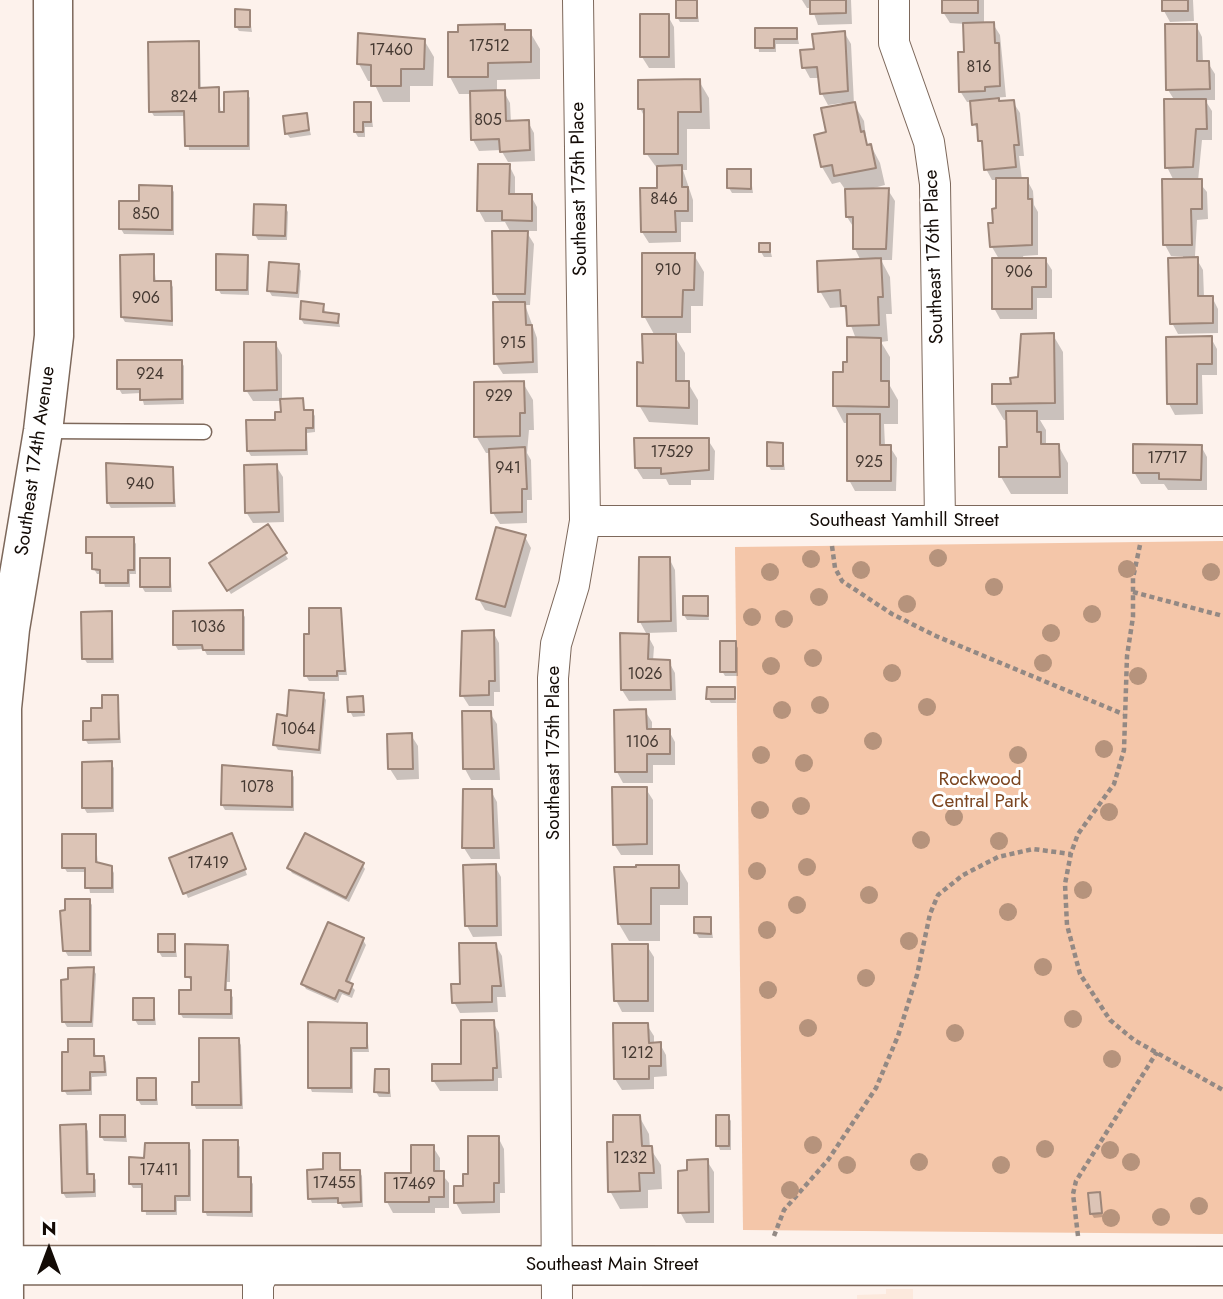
<!DOCTYPE html>
<html>
<head>
<meta charset="utf-8">
<style>
	body { margin:0 }
	#map { position:relative; width:1223px; height:1299px; overflow:hidden; background:#fdf2ec; font-family:Jost,sans-serif }
	canvas { display:block }
	.north { position:absolute; left:14px; top:1215px; width:70px; height:70px; -webkit-text-stroke:5px #fff; paint-order:stroke; rotate:0deg; font-size:19px; font-weight:700; line-height:28px; text-align:center; color:#130b06 }
	.north::after { content:''; display:block; margin:auto; width:24px; height:32px; background:#130b06; clip-path:polygon(50% 0,100% 100%,50% 72%,0 100%) }
</style>
</head>
<body>
<div id="map">
<canvas width="1223" height="1299"></canvas>
<div class="north">N</div>
</div>
<script>
const ctx = document.querySelector('canvas').getContext('2d');
ctx.lineJoin = 'round';
function paint(path, color) { ctx.fillStyle = color; ctx.fill(path, 'evenodd'); }
const shape = rows => new Path2D(rows.map(r => 'M' + r).join(''));
function strokePath(path, color, width, dash) { ctx.strokeStyle = color; ctx.lineWidth = width; ctx.lineCap = dash ? 'butt' : 'round'; ctx.setLineDash(dash || []); ctx.stroke(path); }
function drawText(font, color, halo, rows, align = 'center') {
  ctx.font = font + ' Jost,sans-serif'; ctx.lineWidth = 6; ctx.setLineDash([]); ctx.textBaseline = 'middle'; ctx.strokeStyle = halo; ctx.fillStyle = color; for (const [text, x, y, turn = 0] of rows) {
    ctx.save(); ctx.translate(x, y); ctx.rotate((+turn || 0) * Math.PI / 180); ctx.textAlign = isNaN(turn) ? turn : align; if (halo) ctx.strokeText(text, 0, 0); ctx.fillText(text, 0, 0); ctx.restore();
  }
}
const built = shape([
	[886,1289,913,1289,913,1299,857,1299,857,1295,886,1294]
]);
const green = shape([
	[1223,541,1223,1234,743,1230,735,547]
]);
const shadow = shape([
	[802,0,851,0,852,24,818,25,812,8,807,8],
	[943,0,984,0,984,24,993,24,1000,35,1006,97,990,98,990,102,1013,102,1020,113,1024,156,1019,156,1022,180,1027,180,1033,191,1034,205,1038,212,1038,255,1023,256,1024,259,1045,259,1052,270,1052,298,1037,298,1037,319,1000,319,994,308,999,259,992,247,998,210,998,180,992,180,986,169,980,135,974,124,972,102,967,102,960,91,966,53,965,24,950,23,943,12],
	[1164,0,1193,0,1194,21,1170,22,1164,11],
	[696,1,699,22,680,22,677,17],
	[249,12,252,32,239,31,236,26],
	[668,16,674,27,675,68,649,68,642,57],
	[1196,25,1202,37,1203,63,1208,63,1215,74,1215,100,1205,100,1212,111,1212,140,1202,140,1198,181,1207,192,1208,219,1197,220,1195,256,1203,270,1204,297,1212,297,1218,309,1218,333,1178,334,1172,323,1183,256,1171,256,1165,245,1174,181,1167,167,1175,101,1168,90],
	[504,26,507,32,530,32,540,49,540,79,497,80,497,92,504,92,510,103,511,123,528,122,534,133,535,161,508,162,501,150,479,151,473,140,472,94,459,94,450,77],
	[757,29,796,30,799,44,776,44,776,52,759,52],
	[844,32,851,44,854,104,864,121,868,154,871,153,869,142,880,163,885,185,866,190,888,190,895,201,892,260,881,260,890,277,892,314,886,314,888,341,881,342,890,357,890,386,898,400,898,424,884,424,885,446,890,447,897,458,896,491,855,491,849,480,849,423,844,423,835,406,835,374,845,374,856,339,844,307,830,308,820,291,861,261,855,249,854,228,847,217,847,192,840,182,832,184,822,167,828,133,842,103,828,105,822,94,820,78,810,78,804,67,816,50],
	[424,40,434,57,433,86,410,86,410,102,383,102,373,81,368,81,359,64],
	[198,43,200,48,201,89,218,89,221,114,226,114,247,93,250,98,250,150,189,150,186,116,154,116,151,111],
	[699,81,709,98,710,129,687,129,687,170,683,170,693,200,693,222,681,222,681,242,649,243,642,232,659,189,659,171,646,153,645,118,640,108],
	[370,103,373,127,365,127,365,137,358,137,355,132],
	[306,115,311,135,290,138,287,134],
	[509,165,515,177,515,196,531,196,537,207,537,231,526,231,534,244,530,305,525,305,537,338,538,373,503,374,496,363,501,304,495,294,511,233,505,222,485,222,479,211],
	[750,171,753,193,732,193,729,188],
	[171,187,174,192,174,235,124,234,121,229,141,203],
	[285,207,288,212,287,240,258,240,255,235],
	[769,245,772,257,764,257,761,252],
	[694,255,704,272,703,306,691,306,691,333,673,333,685,353,685,383,688,383,698,400,698,425,649,422,639,405,644,365,655,336,644,316],
	[153,256,156,282,170,282,173,287,173,326,125,322,122,317],
	[247,256,249,261,249,295,221,294,218,289],
	[298,266,301,271,299,298,272,296,269,291],
	[323,305,326,314,338,315,340,327,304,324,301,319],
	[1053,335,1063,352,1064,420,1040,420,1046,430,1046,444,1058,445,1068,463,1068,494,1011,494,1001,477,1009,449,1008,420,1004,420,994,403,1020,379],
	[1211,338,1217,349,1217,375,1202,375,1203,414,1175,415,1169,404],
	[275,343,282,355,282,400,302,400,305,411,312,411,315,416,315,432,307,433,308,455,251,456,248,451,282,413,282,401,253,401,246,390],
	[181,361,184,366,184,404,144,405,141,393,122,394,119,389,119,362],
	[523,383,533,400,534,430,529,430,527,453,531,460,532,500,527,500,527,523,500,524,493,513,491,453,486,453,476,436],
	[708,440,715,451,714,480,691,480,691,485,669,485,666,479,643,479,636,468],
	[782,445,785,470,771,470,768,465],
	[1201,446,1207,457,1207,490,1168,490,1164,484,1141,484,1134,472],
	[136,464,139,469,172,469,176,507,111,508,108,503,108,465],
	[276,466,283,477,284,522,253,523,246,512],
	[268,527,288,559,231,594,211,563],
	[525,537,531,548,511,617,485,610,478,598],
	[133,539,136,544,136,574,130,574,130,587,105,587,102,574,97,574,94,569,94,557,88,552],
	[669,558,675,570,677,632,646,633,640,622],
	[169,560,172,592,145,592,142,587],
	[707,598,709,620,687,620,684,615],
	[340,610,347,675,339,675,339,681,309,681,306,676,311,636],
	[242,612,245,617,245,655,207,655,204,649,178,650,175,645],
	[111,613,113,618,114,663,87,663,84,658],
	[493,632,499,643,500,692,494,692,494,706,469,706,462,695],
	[648,636,654,647,653,661,669,662,675,673,676,700,629,701,622,690],
	[735,643,738,648,738,676,725,676,722,671],
	[734,689,736,703,711,703,708,698],
	[323,695,326,700,321,754,278,750,275,745,288,718],
	[117,696,121,743,88,744,85,739,93,722],
	[362,698,365,716,353,717,350,711],
	[645,711,652,722,652,731,669,731,675,742,675,765,653,765,653,783,623,783,617,772],
	[490,713,497,724,500,780,471,780,465,769],
	[411,735,418,746,419,779,397,780,390,769],
	[111,763,114,768,114,812,87,813,84,808],
	[223,767,291,772,294,777,294,811,225,810,222,805],
	[646,789,653,800,653,855,621,855,614,844],
	[491,791,497,802,500,859,471,859,464,848],
	[95,836,98,864,111,867,114,873,114,893,90,893,87,872,67,872,64,867],
	[234,840,247,875,188,898,171,859],
	[362,864,365,869,349,902,292,873,289,868],
	[495,866,501,877,502,936,473,937,467,926],
	[678,866,688,883,688,905,660,905,660,941,629,941,619,924,616,869],
	[89,900,92,905,92,956,68,956,65,951],
	[710,919,713,938,699,938,696,933],
	[174,936,177,957,162,957,159,952],
	[363,940,366,945,349,984,355,990,352,998,342,994,338,1003,306,989,303,984],
	[495,944,502,956,506,997,497,997,498,1012,460,1013,454,1002,462,986],
	[227,946,230,951,230,982,227,982,227,992,233,997,233,1019,183,1018,180,1013,192,992,192,981,186,976],
	[647,946,654,957,654,1012,622,1012,616,1000],
	[93,969,96,974,93,1027,67,1027,64,1022],
	[153,1000,156,1025,138,1025,135,1020],
	[493,1022,499,1033,502,1078,498,1078,498,1091,440,1091,433,1080,462,1065],
	[366,1025,369,1052,353,1052,353,1093,312,1092,310,1087],
	[647,1025,654,1036,654,1044,660,1044,666,1055,667,1076,654,1077,654,1089,622,1090,615,1079],
	[238,1040,241,1045,243,1109,196,1109,194,1104,201,1084],
	[93,1041,96,1057,103,1057,106,1062,107,1076,92,1077,92,1095,67,1095,64,1090,70,1053],
	[388,1070,391,1097,379,1097,376,1092],
	[155,1080,158,1105,141,1105,138,1100],
	[639,1116,649,1134,650,1148,661,1165,662,1189,648,1190,648,1208,620,1209,610,1191,615,1144],
	[728,1116,731,1121,731,1150,720,1150,718,1145],
	[124,1117,127,1142,104,1141,101,1136],
	[85,1126,88,1131,89,1175,93,1175,96,1180,96,1197,66,1198,63,1193],
	[498,1137,504,1149,505,1193,500,1193,500,1213,462,1214,456,1203,469,1175],
	[237,1142,240,1147,240,1179,250,1179,253,1184,253,1217,207,1216,205,1211],
	[188,1145,191,1150,191,1201,177,1201,177,1215,146,1215,144,1188,133,1188,130,1183,146,1159],
	[433,1147,440,1158,440,1172,449,1183,449,1208,435,1208,435,1213,393,1213,387,1202,387,1174,412,1174],
	[339,1154,342,1172,359,1171,362,1176,363,1207,343,1208,340,1203,312,1203,310,1198,325,1171],
	[707,1161,714,1172,714,1223,686,1223,680,1212,689,1172],
	[1099,1193,1103,1217,1094,1218,1091,1213]
]);
const building = shape([
	[676,0,697,0,697,18,676,18,676,0],
	[810,0,846,0,846,13,810,14,810,0],
	[942,0,978,0,978,13,942,13,942,0],
	[1162,0,1188,0,1188,11,1162,11,1162,0],
	[235,9,250,10,250,27,235,27,235,9],
	[640,14,669,14,669,57,640,57,640,14],
	[994,22,995,43,999,43,1000,86,985,87,985,91,959,92,958,52,964,52,963,23,994,22],
	[505,24,505,30,531,30,531,62,488,63,488,77,448,77,448,32,458,32,458,25,505,24],
	[1165,24,1197,24,1197,61,1209,61,1210,89,1166,90,1165,24],
	[755,28,797,28,797,39,774,39,774,48,755,48,755,28],
	[845,31,848,91,820,94,817,67,802,68,800,50,814,49,812,34,845,31],
	[358,33,425,39,424,69,401,69,401,86,371,86,371,65,357,64,358,33],
	[199,41,199,88,219,87,219,112,224,112,224,92,248,91,248,146,185,146,184,111,149,112,148,42,199,41],
	[700,79,701,112,678,112,678,154,644,154,644,109,638,109,638,80,700,79],
	[505,90,506,121,529,120,530,150,500,152,499,139,471,140,470,91,505,90],
	[999,98,999,101,1014,100,1019,145,1014,145,1016,167,984,170,982,141,978,141,977,124,972,125,970,101,999,98],
	[1164,99,1206,99,1207,129,1196,129,1193,167,1165,168,1164,99],
	[354,102,371,102,371,122,363,122,363,132,354,132,354,102],
	[855,102,861,132,864,131,867,145,871,144,876,168,834,176,832,165,821,167,814,135,826,132,821,108,855,102],
	[307,113,309,130,285,134,283,116,307,113],
	[478,164,510,164,509,194,532,194,532,221,502,220,502,211,477,211,478,164],
	[682,165,682,187,688,187,688,211,675,211,676,232,641,232,640,188,657,188,657,166,682,165],
	[727,169,751,169,751,189,727,188,727,169],
	[996,178,1028,178,1028,199,1032,199,1032,245,990,247,988,223,993,223,992,209,996,208,996,178],
	[1162,179,1202,179,1202,209,1191,209,1192,245,1163,245,1162,179],
	[139,185,172,186,172,230,119,229,119,201,139,201,139,185],
	[889,188,886,249,853,249,853,217,846,217,845,189,889,188],
	[254,204,286,205,285,236,253,235,254,204],
	[492,231,528,231,525,294,493,294,492,231],
	[759,243,770,243,770,252,759,252,759,243],
	[642,253,695,253,694,290,683,290,682,317,642,317,642,253],
	[154,254,154,281,171,281,172,321,121,317,120,255,154,254],
	[216,254,248,255,247,290,216,290,216,254],
	[1198,257,1198,296,1213,296,1213,323,1170,324,1168,258,1198,257],
	[881,258,883,297,878,297,879,325,847,326,846,306,841,306,840,290,818,292,817,261,881,258],
	[992,258,1046,258,1046,287,1032,287,1032,309,992,309,992,258],
	[269,262,299,264,297,293,267,291,269,262],
	[301,301,324,304,323,312,339,314,338,323,300,319,301,301],
	[493,302,525,302,526,325,532,325,533,362,494,364,493,302],
	[1054,333,1055,403,992,404,992,384,1011,384,1010,378,1018,377,1021,334,1054,333],
	[642,334,676,334,676,381,689,381,689,408,637,406,637,362,643,363,642,334],
	[1212,336,1212,364,1197,364,1197,404,1167,404,1166,337,1212,336],
	[847,337,881,338,881,381,889,381,889,407,833,406,833,372,843,372,843,362,847,362,847,337],
	[244,342,276,342,277,390,244,391,244,342],
	[117,360,182,360,182,399,140,400,140,389,117,389,117,360],
	[524,381,525,413,520,413,520,436,474,437,474,382,524,381],
	[303,398,304,410,313,410,313,428,306,428,306,450,247,451,246,420,275,420,275,412,281,412,280,399,303,398],
	[1006,411,1037,411,1037,432,1041,432,1041,444,1059,444,1060,477,999,477,999,447,1007,447,1006,411],
	[847,414,880,414,880,445,891,445,891,481,847,481,847,414],
	[634,438,709,438,709,470,661,474,661,468,635,468,634,438],
	[767,442,783,443,783,466,767,466,767,442],
	[1133,444,1202,445,1201,480,1159,479,1159,473,1133,473,1133,444],
	[525,447,527,489,522,489,522,512,491,513,489,449,525,447],
	[106,463,173,467,174,503,107,503,106,463],
	[277,464,279,512,245,513,244,465,277,464],
	[268,524,287,553,227,591,209,563,268,524],
	[496,527,526,535,505,607,476,599,496,527],
	[86,537,134,537,134,570,128,570,128,583,100,583,100,570,92,569,92,553,86,553,86,537],
	[639,557,670,557,671,621,638,622,639,557],
	[140,558,170,558,170,587,140,587,140,558],
	[683,596,708,596,708,616,683,615,683,596],
	[309,608,341,608,345,671,337,671,337,676,304,676,304,634,309,634,309,608],
	[243,610,243,650,203,650,202,645,173,645,173,611,243,610],
	[112,611,112,659,82,659,81,612,112,611],
	[494,630,495,681,489,681,489,695,460,696,462,631,494,630],
	[620,633,649,634,648,659,670,660,671,690,621,690,620,633],
	[720,641,736,641,736,672,720,672,720,641],
	[707,687,735,687,735,699,706,699,707,687],
	[289,690,324,693,319,750,273,745,277,714,287,716,289,690],
	[102,695,118,695,119,739,83,740,83,721,91,721,91,708,102,708,102,695],
	[363,696,364,712,348,712,347,697,363,696],
	[646,709,647,729,670,729,670,754,647,754,647,772,615,772,614,710,646,709],
	[462,711,491,711,494,769,463,769,462,711],
	[412,733,413,769,388,769,387,734,412,733],
	[112,761,112,808,82,808,82,762,112,761],
	[222,765,292,771,292,807,221,805,222,765],
	[612,787,647,787,647,844,613,845,612,787],
	[463,789,492,789,494,848,462,848,463,789],
	[232,833,246,869,183,894,169,858,232,833],
	[305,833,364,863,346,898,287,868,305,833],
	[62,834,96,834,96,862,112,866,112,888,85,888,85,868,62,868,62,834],
	[496,864,497,926,465,926,463,865,496,864],
	[636,865,679,865,679,888,651,888,651,924,618,924,614,867,636,867,636,865],
	[65,899,90,899,90,951,63,951,60,911,65,910,65,899],
	[694,917,711,917,711,934,694,933,694,917],
	[328,922,364,938,346,981,353,984,349,994,339,990,335,999,301,984,328,922],
	[158,934,175,934,175,952,158,952,158,934],
	[459,943,496,943,501,986,492,986,492,1002,452,1003,451,984,460,984,459,943],
	[185,944,228,945,225,990,231,990,231,1014,179,1014,179,990,191,990,191,977,185,977,185,944],
	[612,944,648,944,648,1001,614,1001,612,944],
	[94,967,91,1022,62,1022,61,980,68,979,68,968,94,967],
	[133,998,154,998,154,1020,133,1020,133,998],
	[461,1020,494,1020,497,1068,493,1068,493,1080,432,1081,432,1064,461,1064,461,1020],
	[308,1022,367,1023,367,1048,351,1048,351,1088,308,1088,308,1022],
	[613,1023,648,1023,649,1043,661,1042,661,1066,649,1066,649,1079,614,1079,613,1023],
	[199,1038,239,1038,241,1105,192,1105,192,1082,199,1082,199,1038],
	[68,1039,94,1039,94,1056,104,1056,105,1072,90,1072,90,1090,62,1091,62,1052,68,1052,68,1039],
	[375,1069,389,1069,389,1093,374,1092,375,1069],
	[137,1078,156,1078,156,1100,137,1100,137,1078],
	[100,1115,125,1115,125,1137,100,1137,100,1115],
	[613,1115,640,1115,642,1146,652,1146,654,1173,639,1173,640,1191,608,1192,607,1142,613,1142,613,1115],
	[716,1115,729,1115,729,1146,716,1146,716,1115],
	[86,1124,87,1174,94,1174,94,1192,62,1193,60,1125,86,1124],
	[468,1136,499,1136,499,1183,494,1183,494,1202,454,1203,454,1186,463,1186,463,1174,468,1174,468,1136],
	[203,1140,238,1140,238,1177,251,1177,251,1212,203,1212,203,1140],
	[145,1143,189,1143,189,1196,175,1196,175,1211,142,1211,142,1184,129,1184,129,1157,144,1158,145,1143],
	[411,1145,434,1145,434,1171,444,1171,444,1197,429,1197,429,1202,385,1202,385,1173,411,1173,411,1145],
	[323,1153,340,1153,340,1170,360,1170,361,1202,338,1203,338,1198,308,1199,307,1170,323,1169,323,1153],
	[708,1159,709,1212,678,1213,678,1171,687,1170,687,1160,708,1159],
	[1100,1192,1102,1213,1090,1214,1088,1193,1100,1192]
]);
const path = shape([
	[1140,545,1133,578,1133,617,1127,656,1124,750,1114,784,1078,834,1071,853,1065,884,1067,925,1080,974,1110,1020,1134,1040,1223,1090],
	[832,546,835,568,842,581,892,614,936,636,1123,714],
	[1133,592,1223,616],
	[774,1236,784,1210,828,1160,876,1088,898,1036,917,975,930,914,938,895,963,875,998,857,1033,849,1071,854],
	[1078,1236,1073,1194,1076,1181,1157,1052]
]);
const lane = shape([
	[45,431,204,432]
]);
const street = shape([
	[894,0,894,43,929,142,935,184,940,521],
	[585,521,1223,521],
	[258,1299,258,1284,267,1265],
	[557,1299,553,678,556,644,574,585,585,521,578,0]
]);
const secondary = shape([
	[0,1265,1223,1266],
	[4,1299,2,708,10,629,43,431,54,336,53,0]
]);
const trees = [
	[938,558],
	[811,559],
	[1127,569],
	[861,570],
	[770,572],
	[1211,572],
	[994,587],
	[819,597],
	[907,604],
	[1092,614],
	[752,617],
	[784,619],
	[1051,633],
	[813,658],
	[1043,663],
	[771,666],
	[892,673],
	[1138,676],
	[820,705],
	[927,707],
	[782,710],
	[873,741],
	[1104,749],
	[761,755],
	[1018,755],
	[804,763],
	[801,806],
	[760,810],
	[1109,812],
	[954,817],
	[921,840],
	[999,841],
	[807,867],
	[757,871],
	[1083,890],
	[869,895],
	[797,905],
	[1008,912],
	[767,930],
	[909,941],
	[1043,967],
	[866,978],
	[768,990],
	[1073,1019],
	[808,1028],
	[955,1033],
	[1112,1059],
	[813,1145],
	[1045,1149],
	[1110,1150],
	[919,1162],
	[1131,1162],
	[847,1165],
	[1001,1165],
	[790,1190],
	[1199,1206],
	[1161,1217],
	[1111,1218]
];
const numberNames = [
	["17512",489,47],
	["17460",391,51],
	["816",979,68],
	["824",184,98],
	["805",488,121],
	["846",664,200],
	["850",146,215],
	["910",668,271],
	["906",1019,273],
	["906",146,299],
	["915",513,344],
	["924",150,375],
	["929",499,397],
	["17529",672,453],
	["17717",1167,459],
	["925",869,463],
	["941",508,469],
	["940",140,485],
	["1036",208,628],
	["1026",645,675],
	["1064",298,730],
	["1106",642,743],
	["1078",257,788],
	["17419",208,864],
	["1212",637,1054],
	["1232",630,1159],
	["17411",159,1171],
	["17455",334,1184],
	["17469",414,1185]
];
const streetNames = [
	["Southeast 175th Place",580,189,-91],
	["Southeast 176th Place",935,257,-92],
	["Southeast 174th Avenue",36,461,-82],
	["Southeast Yamhill Street",904,521],
	["Southeast 175th Place",554,753,-90],
	["Southeast Main Street",612,1265]
];
const parkNames = [
	["Rockwood",980,780],
	["Central Park",980,802]
];
paint(built, '#fce9dd');
paint(green, '#f4c6a9');
paint(shadow, '#0003');
paint(building, '#dcc4b6');
strokePath(building, '#9d8679', 2);
strokePath(lane, '#7d685b', 17);
strokePath(street, '#7d685b', 32);
strokePath(secondary, '#7d685b', 41);
strokePath(path, '#938984', 4.5, [5, 3.5]);
strokePath(lane, '#fff', 14);
strokePath(street, '#fff', 30);
strokePath(secondary, '#fff', 38);
ctx.fillStyle = '#b6937c';
for (const [x, y] of trees) { ctx.beginPath(); ctx.arc(x, y, 9, 0, 2 * Math.PI); ctx.fill(); }
drawText('16px', '#453932', null, numberNames);
drawText('19px', '#130b06', '#fff', streetNames);
drawText('19px', '#7b4520', '#fff', parkNames);
</script>
</body>
</html>
